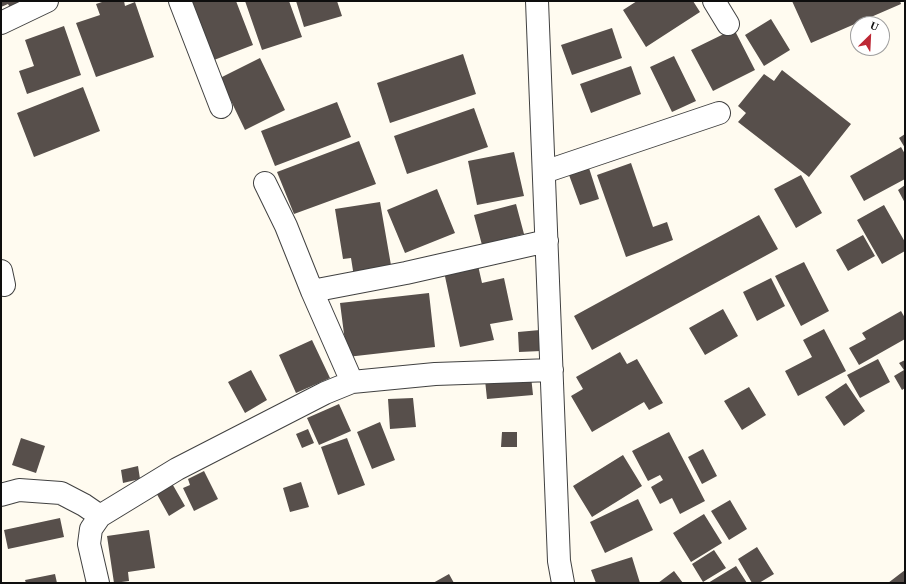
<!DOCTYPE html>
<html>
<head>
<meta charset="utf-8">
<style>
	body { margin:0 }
	#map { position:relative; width:906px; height:584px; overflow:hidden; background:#fffbf0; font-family:Georgia,serif }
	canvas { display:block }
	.frame { position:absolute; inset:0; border:2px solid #0e0e0e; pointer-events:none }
	.north { position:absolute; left:850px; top:16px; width:40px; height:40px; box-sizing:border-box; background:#fff; border:1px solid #9f9f9f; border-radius:50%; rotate:24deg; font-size:11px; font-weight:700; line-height:16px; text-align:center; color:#0e0e0e }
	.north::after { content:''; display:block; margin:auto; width:14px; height:18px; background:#bd2835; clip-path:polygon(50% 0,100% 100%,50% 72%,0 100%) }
</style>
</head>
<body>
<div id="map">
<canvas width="906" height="584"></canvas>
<div class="frame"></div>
<div class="north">U</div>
</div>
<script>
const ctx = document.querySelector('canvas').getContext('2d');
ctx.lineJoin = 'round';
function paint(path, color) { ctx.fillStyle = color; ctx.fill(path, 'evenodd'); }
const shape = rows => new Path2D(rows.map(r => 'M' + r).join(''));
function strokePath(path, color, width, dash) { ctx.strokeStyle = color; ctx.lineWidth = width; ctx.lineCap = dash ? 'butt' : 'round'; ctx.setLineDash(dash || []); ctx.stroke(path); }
const building = shape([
	[1,1,30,1,12,11,8,4,1,7],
	[105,1,124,1,125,6,135,2,154,57,96,77,76,23,100,15,96,4],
	[192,1,236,1,253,45,214,60],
	[245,1,289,1,302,37,262,50],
	[296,1,337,1,342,16,304,27],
	[637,1,693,1,700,12,646,47,623,10],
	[792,1,900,1,901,4,811,43],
	[771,19,790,50,764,66,745,35],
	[64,26,81,75,27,94,19,71,34,66,25,40],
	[612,28,622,58,572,75,561,45],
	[734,29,755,70,713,91,691,50],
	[463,54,476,94,390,123,377,83],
	[674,56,696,101,672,112,650,67],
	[260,58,285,110,245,130,220,78],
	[631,66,641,94,591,113,580,84],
	[782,70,851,124,809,177,738,122,746,113,738,106,764,74,774,81],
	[83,87,100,131,34,157,17,113],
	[337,102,351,137,275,166,261,131],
	[474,108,488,147,407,174,394,136],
	[905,134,905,148,899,138],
	[359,141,376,184,294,214,277,172],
	[901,147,905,154,905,179,864,201,850,176],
	[514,152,524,196,477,205,468,161],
	[631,163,653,227,667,222,673,240,626,257,597,175],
	[589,168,599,199,580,205,569,175],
	[801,175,822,213,796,228,774,189],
	[905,185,905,203,898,190],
	[437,189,455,233,405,253,387,210],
	[380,202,392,271,354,277,351,258,343,259,335,209],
	[516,204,524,234,482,245,474,215],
	[884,205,905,242,905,251,882,264,857,220],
	[759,215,778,249,592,350,574,316],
	[863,235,875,256,848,271,836,250],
	[477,261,482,283,504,278,513,320,490,324,494,340,460,347,443,267],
	[804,262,829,311,801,326,775,276],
	[771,278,785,306,757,321,743,292],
	[429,293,435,347,347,357,340,303],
	[723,309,738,336,705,355,689,328],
	[901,311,905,318,905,339,859,365,849,348,866,339,862,333],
	[824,329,846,371,798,396,785,371,812,357,803,340],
	[540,330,541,351,519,352,518,332],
	[312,340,330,378,296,393,279,355],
	[620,352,627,364,637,359,663,403,649,410,644,402,592,432,571,396,583,389,576,377],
	[878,359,890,382,860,398,847,375],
	[905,360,905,388,902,390,894,376,904,370,899,363],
	[251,370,267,400,245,413,228,382],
	[531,376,533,395,487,399,485,380],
	[846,383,865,411,844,426,825,397],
	[749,387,766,415,742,430,724,401],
	[413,398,416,427,390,429,388,399],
	[339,404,351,431,319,445,307,418],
	[380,422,395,460,372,469,357,432],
	[308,429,314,443,302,448,296,434],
	[502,432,517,432,517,447,501,447],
	[669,432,705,501,680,514,672,498,660,504,651,487,663,480,660,475,648,481,632,451],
	[21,438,45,446,36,473,12,465],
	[347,438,365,485,338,495,321,447],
	[703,449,717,476,702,484,688,457],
	[623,455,642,486,592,517,573,486],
	[138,466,140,479,123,483,121,470],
	[204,471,218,499,194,511,183,488,190,485,188,479],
	[170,480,185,506,169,516,154,489],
	[301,482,309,507,290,512,283,488],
	[638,499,653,530,605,553,590,522],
	[730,500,747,529,729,540,711,511],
	[704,514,722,543,691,562,673,533],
	[60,518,64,537,8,549,4,530],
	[149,530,155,568,128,572,129,581,114,583,107,536],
	[757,547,774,574,759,583,752,583,738,559],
	[714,550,726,568,703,582,692,564],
	[632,557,640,583,596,583,591,570],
	[736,566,747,583,708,583],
	[905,570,905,583,888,583],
	[674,571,683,583,658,583],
	[55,574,57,583,26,583,25,580],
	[449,574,454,583,433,583]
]);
const minor = shape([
	[180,1,221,107],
	[537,1,559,561,563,583],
	[714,1,728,24],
	[1,23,47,1],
	[544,172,719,113],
	[265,183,286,226,312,291,352,382],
	[1,271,4,285],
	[312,291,406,273,547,241],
	[1,495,19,490,61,493,84,505,100,516],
	[98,583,89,544,91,529,100,516,177,469,325,393,352,382,435,374,552,370]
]);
paint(building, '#574f4b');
strokePath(minor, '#414141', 24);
strokePath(minor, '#fff', 22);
</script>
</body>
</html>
